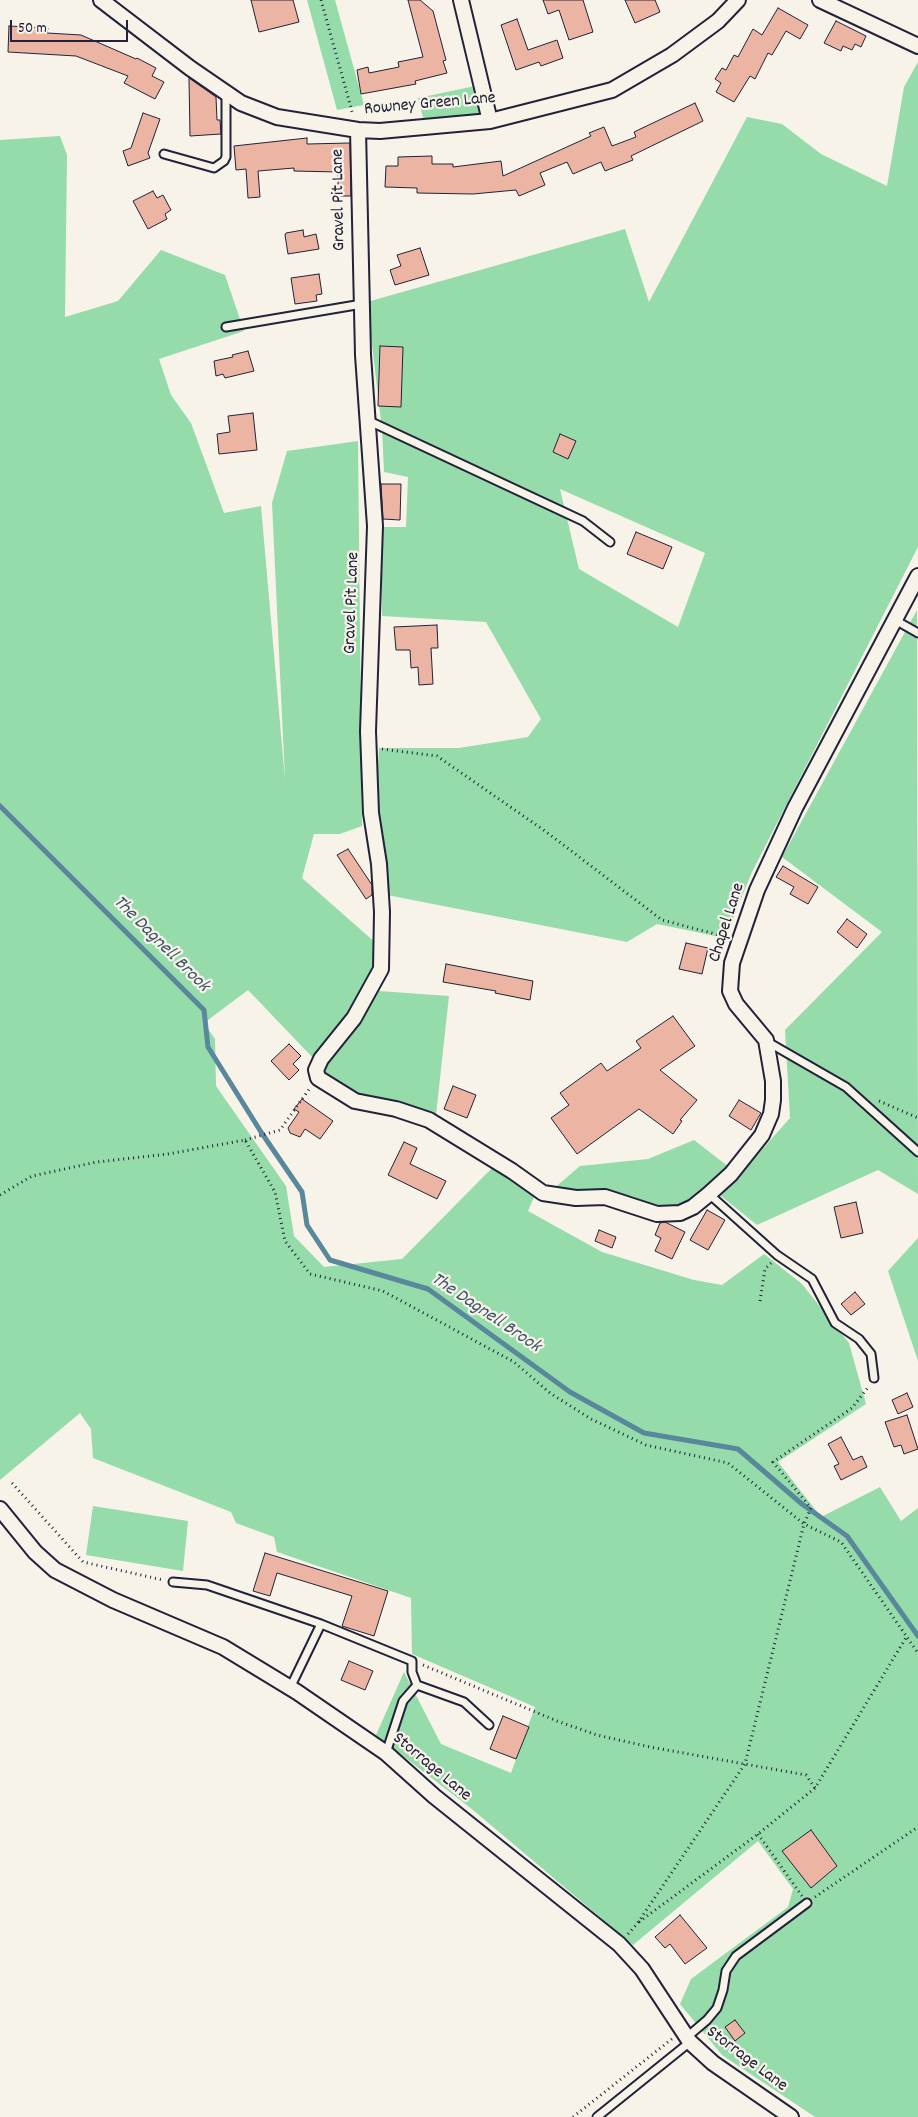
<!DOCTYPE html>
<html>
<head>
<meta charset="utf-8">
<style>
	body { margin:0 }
	#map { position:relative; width:918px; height:2117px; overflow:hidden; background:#f7f3e8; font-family:Dekko,sans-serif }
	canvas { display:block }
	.scale { position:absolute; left:10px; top:20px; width:118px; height:22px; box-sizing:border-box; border:2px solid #22223b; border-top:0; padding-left:6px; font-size:15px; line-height:18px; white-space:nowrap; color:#22223b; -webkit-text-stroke:4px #f7f3e8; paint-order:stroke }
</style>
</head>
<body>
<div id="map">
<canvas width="918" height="2117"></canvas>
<div class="scale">50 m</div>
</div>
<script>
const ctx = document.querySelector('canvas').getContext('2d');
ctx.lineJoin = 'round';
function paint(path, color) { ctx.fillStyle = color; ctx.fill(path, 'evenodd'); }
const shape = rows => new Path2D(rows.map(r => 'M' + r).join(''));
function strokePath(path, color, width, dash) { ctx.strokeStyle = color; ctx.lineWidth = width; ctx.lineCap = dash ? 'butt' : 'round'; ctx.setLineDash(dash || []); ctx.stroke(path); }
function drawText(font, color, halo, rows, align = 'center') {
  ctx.font = font + ' Dekko,sans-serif'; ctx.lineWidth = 4.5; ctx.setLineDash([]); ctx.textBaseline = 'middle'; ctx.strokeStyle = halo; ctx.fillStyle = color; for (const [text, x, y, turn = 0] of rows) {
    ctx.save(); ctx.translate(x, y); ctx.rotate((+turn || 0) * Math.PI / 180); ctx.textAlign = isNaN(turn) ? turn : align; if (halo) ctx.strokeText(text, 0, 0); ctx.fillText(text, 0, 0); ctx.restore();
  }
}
const green = shape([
	[307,0,335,0,364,105,337,110],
	[918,62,918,547,752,872,725,938,657,924,627,942,387,895,376,799,379,748,459,748,528,737,541,719,486,622,382,616,382,527,406,527,408,477,384,472,382,430,367,302,625,229,649,302,747,117,782,124,821,154,887,186,904,87],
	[560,489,705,553,678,627,579,569],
	[475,86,484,117,424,121,418,98],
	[60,136,67,155,65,317,118,301,161,250,225,275,244,331,159,359,171,395,191,423,224,513,261,506,285,780,272,503,287,451,358,441,362,826,340,834,314,834,302,878,377,944,374,965,368,985,348,1016,313,1058,248,990,204,1023,215,1039,216,1086,286,1186,294,1236,324,1267,402,1259,493,1167,534,1197,528,1211,602,1252,694,1280,722,1285,764,1254,802,1284,849,1343,866,1404,778,1462,821,1517,880,1487,901,1521,918,1508,918,2117,815,2117,722,2055,680,2004,691,1979,788,1907,793,1889,758,1841,633,1945,473,1810,376,1735,404,1672,441,1744,511,1773,535,1707,412,1654,411,1598,277,1552,274,1537,236,1523,231,1512,93,1458,91,1429,80,1413,0,1480,0,140],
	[917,610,918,1194,878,1170,757,1225,721,1196,790,1118,785,1030,882,932,782,857],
	[379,991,449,996,436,1115,360,1097,326,1078,323,1070,324,1062,374,995],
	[694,1140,729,1167,701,1196,682,1208,667,1210,631,1201,591,1189,552,1190,580,1166,648,1159],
	[918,1238,918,1361,888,1271],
	[93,1506,188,1521,183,1571,86,1555]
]);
const stream = shape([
	[0,806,204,1010,208,1047,261,1132,302,1192,307,1225,330,1260,428,1289,570,1392,644,1433,738,1449,802,1504,847,1536,918,1636]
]);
const building = shape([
	[251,0,293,0,299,22,259,32,251,0],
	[408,0,420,0,433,11,446,60,443,61,447,73,415,81,416,84,361,94,357,70,368,67,369,73,399,67,398,62,423,57,408,0],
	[543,0,583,0,593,32,569,40,559,10,548,14,543,0],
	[625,0,655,0,660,12,635,23,625,0],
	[778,8,808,25,800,39,786,31,772,55,768,53,755,79,750,76,734,102,716,92,721,83,715,79,722,68,726,70,734,55,738,57,753,29,762,35,778,8],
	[517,19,528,50,557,40,563,58,541,66,539,62,516,70,501,25,517,19],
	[836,21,866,36,861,47,855,44,852,50,843,46,841,51,824,43,836,21],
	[9,26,48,28,47,33,81,35,136,59,137,58,156,68,152,76,164,82,155,99,124,83,128,76,76,56,8,52,9,26],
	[189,78,216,97,217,120,220,120,221,134,190,136,189,78],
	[695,103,703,121,631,156,633,160,605,171,601,162,573,174,567,162,540,173,545,185,519,196,516,190,473,194,417,193,417,188,385,187,386,166,398,166,398,157,432,156,432,164,453,164,453,167,501,161,503,176,591,136,589,133,604,127,612,146,636,137,634,132,695,103],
	[143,113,160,119,148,153,150,158,128,166,123,151,131,148,143,113],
	[307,138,307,144,350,143,351,196,338,196,338,172,294,171,294,168,258,171,260,197,248,198,246,169,236,170,234,146,307,138],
	[153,191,157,198,163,195,171,210,165,214,167,219,148,229,133,201,153,191],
	[303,230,304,237,316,234,319,249,288,254,285,235,286,233,303,230],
	[420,248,429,275,395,285,390,270,401,266,397,255,420,248],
	[319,274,322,294,316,295,317,301,295,304,291,278,319,274],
	[380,346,403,347,401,407,378,406,380,346],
	[248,351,254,371,225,378,223,374,216,376,214,361,233,357,232,355,248,351],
	[253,413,257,450,219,454,217,434,230,432,228,416,253,413],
	[560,434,576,441,568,459,553,452,560,434],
	[381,484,401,484,400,520,383,519,381,484],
	[636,532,672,547,663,569,627,554,636,532],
	[437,625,438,648,431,648,433,684,419,685,418,667,411,668,410,650,396,650,394,627,437,625],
	[348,849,372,885,372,895,366,899,337,855,348,849],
	[783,866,818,887,808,904,790,894,794,887,776,877,783,866],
	[847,919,867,934,857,948,837,932,847,919],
	[686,943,708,948,702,974,679,969,686,943],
	[446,964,533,981,530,1000,495,993,496,991,443,982,446,964],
	[673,1016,695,1046,660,1070,697,1100,680,1120,682,1121,673,1134,639,1109,577,1154,551,1118,569,1105,560,1093,601,1063,607,1071,641,1048,636,1041,673,1016],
	[289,1044,301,1056,293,1064,299,1070,289,1080,271,1061,289,1044],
	[453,1086,476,1095,467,1118,444,1109,453,1086],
	[302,1099,333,1121,320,1139,305,1129,300,1137,290,1133,288,1128,299,1112,294,1109,302,1099],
	[739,1100,761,1113,751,1130,729,1116,739,1100],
	[404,1142,417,1148,410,1164,446,1181,437,1199,388,1175,404,1142],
	[856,1202,863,1233,841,1238,834,1207,856,1202],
	[707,1210,725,1220,708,1250,690,1240,707,1210],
	[665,1222,685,1232,672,1259,655,1251,661,1238,655,1235,660,1223,665,1222],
	[599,1230,616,1237,612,1248,595,1241,599,1230],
	[855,1292,865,1304,851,1315,841,1304,855,1292],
	[907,1393,913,1407,898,1414,892,1400,907,1393],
	[907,1415,918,1449,904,1454,901,1445,894,1447,885,1422,907,1415],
	[841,1437,853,1460,862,1456,867,1467,841,1480,834,1466,839,1464,828,1444,841,1437],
	[265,1553,388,1591,374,1636,342,1626,352,1596,277,1573,270,1596,253,1591,265,1553],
	[349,1661,373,1671,365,1690,341,1680,349,1661],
	[503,1716,529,1727,516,1759,490,1749,503,1716],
	[811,1830,837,1866,811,1888,782,1851,811,1830],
	[680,1915,707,1948,685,1964,670,1944,665,1948,655,1937,680,1915],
	[735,2020,745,2033,735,2041,725,2027,735,2020]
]);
const path = shape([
	[321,0,353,115],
	[382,749,437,756,545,831,662,920,727,937],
	[879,1101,918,1118],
	[245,1140,280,1130,310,1088],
	[0,1195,32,1176,97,1162,168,1154,245,1140,275,1192,285,1241,310,1274,383,1291,514,1362,550,1393,591,1419,646,1445,728,1463,804,1524,841,1542,918,1653],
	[760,1301,765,1269,771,1263],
	[12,1483,83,1562,163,1580],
	[423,1665,557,1721,597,1735,650,1747,806,1775,815,1788],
	[758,1834,802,1896],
	[815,1897,918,1827],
	[639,1922,758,1834,815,1788,907,1636],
	[628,1934,637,1924,745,1764,804,1524,811,1508,773,1462,852,1408,869,1386],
	[573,2117,673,2038]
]);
const service = shape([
	[164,154,214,168,224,161,226,157,226,93],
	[226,327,362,304],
	[367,420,583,521,610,542],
	[895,620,918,633],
	[766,1041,846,1087,918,1152],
	[709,1194,777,1255,812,1279,835,1323,859,1339,871,1354,874,1378],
	[173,1582,207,1585,321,1624,290,1688],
	[321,1624,412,1661,412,1672,417,1685],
	[386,1753,403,1701,417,1685,464,1702,489,1725],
	[687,2037,707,2020,717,2008,723,1990,726,1971,736,1956,807,1903],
	[597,2117,690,2042]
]);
const minor = shape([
	[101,0,190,68,241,103,277,117,358,130,380,131,490,121,612,90,672,55,718,21,738,0],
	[461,0,490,121],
	[820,0,918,46],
	[358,130,363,355,375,526,368,731,371,813,379,864,382,912,381,969,354,1018,321,1059,316,1070,318,1078,355,1101,396,1109,429,1120,512,1171,543,1193,576,1198,605,1197,657,1214,680,1213,693,1207,709,1194,731,1174,762,1135,771,1114,773,1100,773,1081,766,1040,736,1004,730,991,732,963,757,890,795,808,918,576],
	[0,1509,35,1552,55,1570,113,1600,223,1647,297,1692,386,1753,434,1796,619,1944,642,1969,690,2042,713,2063,791,2117]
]);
const streetNames = [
	["Rowney Green Lane",430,105,-5],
	["Gravel Pit Lane",340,200,-91],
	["Gravel Pit Lane",353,603,-88],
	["Chapel Lane",728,923,-72],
	["Storrage Lane",431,1768,40],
	["Storrage Lane",746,2060,37]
];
const waterNames = [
	["The Dagnell Brook",160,945,45],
	["The Dagnell Brook",485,1314,34]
];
paint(green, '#95dcaa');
strokePath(stream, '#59879b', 5);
paint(building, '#ecb4a3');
strokePath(building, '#22223b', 1);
strokePath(service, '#22223b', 11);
strokePath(minor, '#22223b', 18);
strokePath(path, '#22223b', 3, [1, 4]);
strokePath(service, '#f7f3e8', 7);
strokePath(minor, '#f7f3e8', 14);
drawText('18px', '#22223b', '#f7f3e8', streetNames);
drawText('italic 19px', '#3d556b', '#f7f3e8', waterNames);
</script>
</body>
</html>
